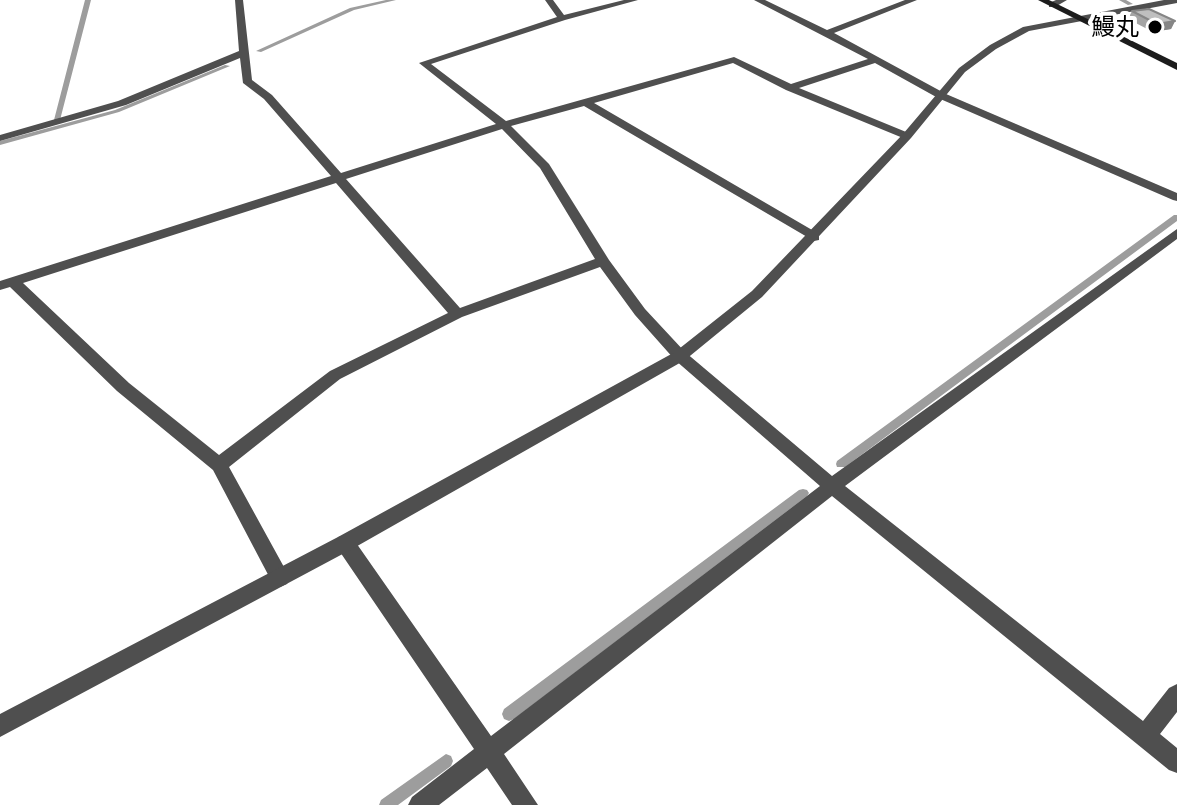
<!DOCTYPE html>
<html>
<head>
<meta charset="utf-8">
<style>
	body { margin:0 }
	canvas { display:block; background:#fff }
</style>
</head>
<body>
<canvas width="1177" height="805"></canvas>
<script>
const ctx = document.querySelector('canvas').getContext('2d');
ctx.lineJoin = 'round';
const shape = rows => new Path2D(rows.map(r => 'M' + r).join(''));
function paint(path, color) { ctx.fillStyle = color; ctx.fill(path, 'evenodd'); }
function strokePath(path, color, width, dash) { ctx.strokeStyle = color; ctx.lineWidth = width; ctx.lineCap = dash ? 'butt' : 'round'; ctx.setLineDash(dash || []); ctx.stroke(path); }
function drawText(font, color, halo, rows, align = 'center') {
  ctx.font = font + ' "Asap Condensed","Noto Sans JP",sans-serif'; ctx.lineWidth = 8; ctx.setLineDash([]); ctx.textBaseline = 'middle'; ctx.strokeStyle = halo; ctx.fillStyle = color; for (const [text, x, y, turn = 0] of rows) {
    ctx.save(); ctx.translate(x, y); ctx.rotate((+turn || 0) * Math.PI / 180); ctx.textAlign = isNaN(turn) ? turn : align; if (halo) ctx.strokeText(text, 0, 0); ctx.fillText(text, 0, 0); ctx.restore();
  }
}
const stream = shape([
	[85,0,91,0,60,120,57,122,54,120,85,0],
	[386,0,396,0,354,10,261,52,256,51,350,8,386,0],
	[1119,0,1126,0,1133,4,1128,5,1119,0],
	[225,65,230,66,119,112,0,145,0,141,115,110,225,65],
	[1174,215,1177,215,1177,221,845,467,837,467,836,464,837,461,1174,215],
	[803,489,807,490,809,493,807,496,514,719,509,721,504,719,502,714,504,709,799,490,803,489],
	[446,754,451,756,453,761,451,766,398,805,379,805,381,800,446,754]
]);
const minor = shape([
	[235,0,243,0,252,80,272,95,341,173,496,124,419,63,557,17,545,0,553,0,564,15,624,0,638,0,565,20,431,64,506,121,734,57,791,84,868,59,754,0,765,0,827,30,905,0,917,0,834,33,946,94,1177,193,1177,201,1173,200,938,98,875,63,799,88,911,134,911,138,903,138,786,90,733,63,594,103,819,234,819,240,814,241,584,106,511,126,549,164,609,260,645,309,685,352,832,476,1177,229,1177,239,845,486,1143,721,1169,688,1177,684,1177,712,1160,734,1177,748,1177,773,1169,770,832,496,504,754,538,805,512,805,487,768,439,805,408,805,412,797,474,749,338,549,336,543,338,537,345,535,352,537,491,736,820,486,675,360,635,315,600,267,462,317,340,379,229,467,290,578,287,584,280,587,273,584,213,470,117,391,10,287,0,290,0,281,331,176,264,99,243,83,240,58,126,105,0,141,0,135,118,101,239,51,235,0],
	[502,129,540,168,595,259,460,308,346,179,502,129],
	[336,183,448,313,330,371,219,455,129,383,23,283,336,183],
	[1056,0,1067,0,1055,7,1049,7,1049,3,1056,0]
]);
const tertiary = shape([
	[1164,0,1177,0,1177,3,1029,31,996,49,965,72,911,138,762,297,685,360,352,549,0,737,0,714,338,537,675,352,752,291,903,134,959,68,990,45,1023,27,1164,0]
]);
const secondary = shape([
	[1038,0,1049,0,1177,63,1177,70,1038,0]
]);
const wall = shape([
	[1132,11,1175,21,1171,29,1153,32,1128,19]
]);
const shadedWall = shape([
	[1175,21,1171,29,1153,32,1157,24]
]);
const building = shape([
	[1149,9,1175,21,1157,24,1132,11,1149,9]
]);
const markers = [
	[1155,27,8,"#000"]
];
const farPoinames = [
	["鰻丸",1139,27]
];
paint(stream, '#9d9d9d');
paint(minor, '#4f4f4f');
paint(tertiary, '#4f4f4f');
paint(secondary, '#1c1c1c');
paint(wall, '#a4a4a4');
paint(shadedWall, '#868686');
paint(building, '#bfbfbf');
strokePath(building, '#868686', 2);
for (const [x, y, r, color] of markers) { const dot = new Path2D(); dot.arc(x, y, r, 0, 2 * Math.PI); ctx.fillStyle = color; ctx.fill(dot); strokePath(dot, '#fff', 3); }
drawText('24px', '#000', '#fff', farPoinames, 'right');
</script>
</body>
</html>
